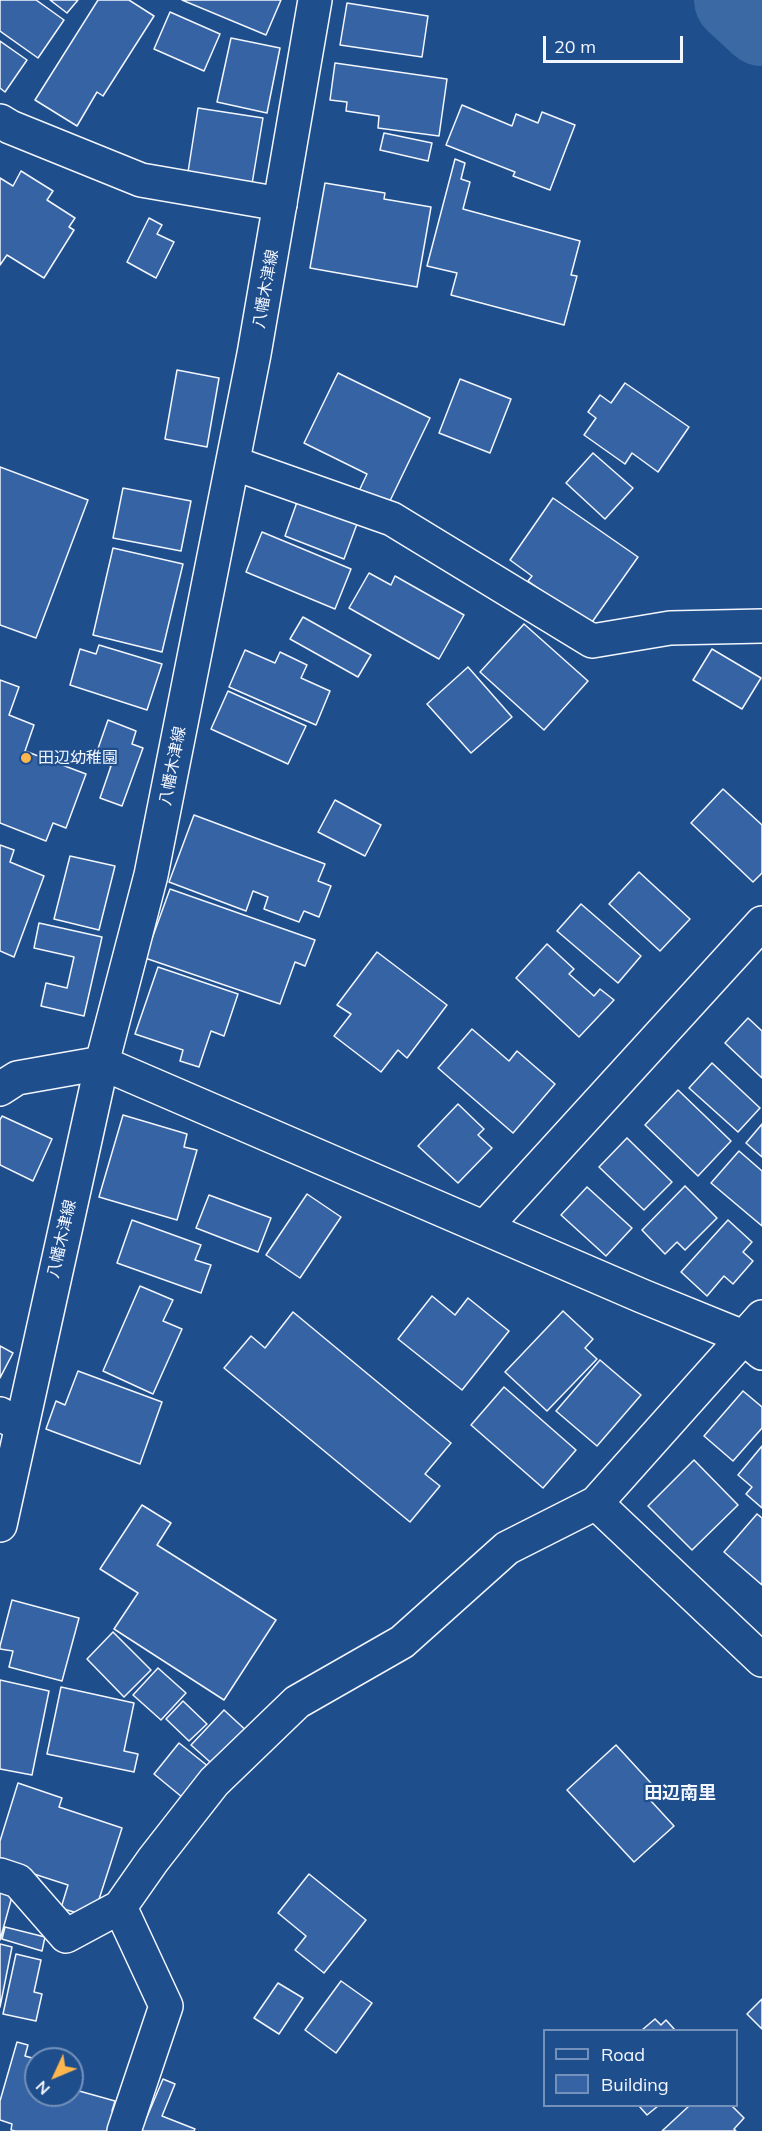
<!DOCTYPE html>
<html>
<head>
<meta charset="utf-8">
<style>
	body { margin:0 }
	#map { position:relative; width:762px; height:2131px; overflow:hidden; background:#1f4e8c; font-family:Mulish,sans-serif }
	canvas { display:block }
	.legend { position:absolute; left:543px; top:2029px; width:195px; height:78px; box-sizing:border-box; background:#1f4e8c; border:2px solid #7391ba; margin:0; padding:8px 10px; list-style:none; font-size:18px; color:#f2f6ff }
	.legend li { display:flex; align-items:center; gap:12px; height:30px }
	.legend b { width:30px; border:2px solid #7391ba }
	.north { position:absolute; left:24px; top:2047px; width:60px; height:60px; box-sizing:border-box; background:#1f4e8c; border:2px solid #7391ba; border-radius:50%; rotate:226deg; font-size:16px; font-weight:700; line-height:24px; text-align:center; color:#f2f6ff }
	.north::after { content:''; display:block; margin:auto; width:21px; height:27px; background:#ffb74d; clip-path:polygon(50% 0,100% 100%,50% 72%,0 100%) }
	.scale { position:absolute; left:543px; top:36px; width:140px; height:27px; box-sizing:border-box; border:3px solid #f2f6ff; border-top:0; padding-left:8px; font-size:18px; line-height:21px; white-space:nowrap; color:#f2f6ff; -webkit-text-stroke:4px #1f4e8c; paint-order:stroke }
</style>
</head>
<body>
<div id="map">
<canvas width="762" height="2131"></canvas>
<ul class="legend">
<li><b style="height:8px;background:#1f4e8c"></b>Road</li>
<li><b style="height:16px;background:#3563a3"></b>Building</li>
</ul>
<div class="north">N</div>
<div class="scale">20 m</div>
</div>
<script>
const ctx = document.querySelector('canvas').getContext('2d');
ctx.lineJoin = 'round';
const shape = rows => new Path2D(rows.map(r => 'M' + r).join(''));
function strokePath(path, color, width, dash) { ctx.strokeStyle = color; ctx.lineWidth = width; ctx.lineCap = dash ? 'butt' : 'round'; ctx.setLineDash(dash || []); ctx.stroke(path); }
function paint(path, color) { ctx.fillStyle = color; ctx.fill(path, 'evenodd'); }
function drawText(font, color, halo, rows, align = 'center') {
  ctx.font = font + ' Mulish,"Noto Sans JP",sans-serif'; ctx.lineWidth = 4.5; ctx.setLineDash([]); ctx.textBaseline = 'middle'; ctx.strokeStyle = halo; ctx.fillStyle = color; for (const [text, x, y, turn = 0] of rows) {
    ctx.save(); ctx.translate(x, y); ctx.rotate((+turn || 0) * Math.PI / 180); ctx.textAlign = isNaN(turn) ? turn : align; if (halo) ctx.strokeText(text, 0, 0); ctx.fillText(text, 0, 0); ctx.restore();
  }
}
const river = shape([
	[736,0,762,24]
]);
const building = shape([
	[0,0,36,0,64,20,38,58,0,31,0,0],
	[50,0,78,0,67,13,50,0],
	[98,0,129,0,154,16,103,96,97,92,77,126,35,100,98,0],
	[182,0,281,0,266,35,182,0],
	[347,3,428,16,422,57,340,45,347,3],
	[170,12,220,34,204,71,154,49,170,12],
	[231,38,280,48,267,113,217,102,231,38],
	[0,41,27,60,5,92,0,88,0,41],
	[335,63,447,79,439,136,378,128,379,116,346,111,347,102,330,100,335,63],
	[462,105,512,126,516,114,538,123,542,112,575,125,550,190,513,176,515,172,446,145,462,105],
	[198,108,263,118,250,196,186,185,198,108],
	[384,133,432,143,428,161,380,150,384,133],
	[455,159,465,163,461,179,470,182,463,209,580,241,571,275,577,276,564,325,451,295,457,273,427,266,455,159],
	[21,171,53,191,47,200,75,218,69,227,74,230,44,278,7,255,0,265,0,178,13,186,21,171],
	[325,183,385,193,384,199,431,207,417,287,310,268,325,183],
	[149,218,162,225,157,234,174,242,156,278,127,262,149,218],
	[177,370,219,378,207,447,165,439,177,370],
	[338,373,430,418,387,507,358,493,367,474,304,443,338,373],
	[460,379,511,399,490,453,439,433,460,379],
	[625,383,689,427,658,472,632,453,625,464,584,435,596,418,588,412,600,395,611,403,625,383],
	[593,453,633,488,605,519,566,483,593,453],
	[0,467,88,500,36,638,0,625,0,467],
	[123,488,191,501,181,551,113,538,123,488],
	[553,498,638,557,590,625,528,581,532,576,510,560,553,498],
	[297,502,357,524,344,559,285,536,297,502],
	[262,532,351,569,335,609,246,572,262,532],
	[113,548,183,564,162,652,93,635,113,548],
	[369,573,391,585,395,576,464,615,439,659,349,608,369,573],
	[303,617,371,655,358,677,290,639,303,617],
	[524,624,588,681,544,730,480,672,524,624],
	[99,645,162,664,147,710,70,685,80,649,96,654,99,645],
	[712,649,761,678,742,709,693,680,712,649],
	[245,650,275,663,280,652,307,665,301,678,330,691,316,725,229,687,245,650],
	[468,667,512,717,471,753,427,704,468,667],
	[0,680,19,687,9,715,34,725,25,751,86,774,66,828,53,823,46,841,0,823,0,680],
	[228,691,306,726,288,764,211,729,228,691],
	[108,720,136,731,132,744,143,748,122,806,100,798,111,766,94,760,108,720],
	[723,789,762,825,762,873,753,882,691,823,723,789],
	[335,800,381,825,365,856,318,832,335,800],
	[194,815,325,864,318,881,331,886,319,917,304,911,299,922,264,909,268,897,253,891,246,911,169,882,194,815],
	[0,845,14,850,10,862,44,876,14,957,0,951,0,845],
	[70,856,115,866,99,930,54,919,70,856],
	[639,872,690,919,660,951,609,904,639,872],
	[170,889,315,940,305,966,295,962,280,1004,145,958,170,889],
	[581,904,641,956,618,983,557,931,581,904],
	[39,923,102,937,84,1016,41,1006,46,983,67,988,74,957,34,948,39,923],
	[547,944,574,969,569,974,594,996,600,989,614,1000,579,1037,516,978,547,944],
	[377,952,447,1005,407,1058,398,1050,381,1072,334,1036,351,1014,337,1005,377,952],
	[158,967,238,994,224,1036,211,1031,199,1067,180,1061,183,1050,135,1034,158,967],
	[748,1018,762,1031,762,1078,725,1043,748,1018],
	[472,1029,509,1061,517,1051,555,1084,513,1133,438,1068,472,1029],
	[712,1063,760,1108,738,1132,689,1088,712,1063],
	[678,1090,731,1141,698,1176,645,1125,678,1090],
	[458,1104,484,1129,478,1135,492,1148,458,1183,418,1146,458,1104],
	[123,1115,187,1134,184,1147,197,1150,177,1220,99,1197,123,1115],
	[2,1116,52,1139,33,1181,0,1165,0,1120,2,1116],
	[762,1124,762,1157,746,1143,762,1124],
	[627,1138,672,1182,644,1210,599,1167,627,1138],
	[739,1151,762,1171,762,1226,711,1183,739,1151],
	[685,1186,717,1218,685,1250,677,1242,665,1254,642,1230,685,1186],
	[587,1187,632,1228,606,1256,561,1215,587,1187],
	[307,1194,341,1217,300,1278,266,1255,307,1194],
	[209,1195,271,1218,258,1252,196,1228,209,1195],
	[132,1220,201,1245,195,1260,211,1265,201,1293,117,1263,132,1220],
	[728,1220,752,1242,743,1252,753,1261,733,1284,724,1276,707,1296,681,1272,728,1220],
	[140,1286,173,1300,163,1321,182,1329,153,1394,103,1371,140,1286],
	[432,1296,455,1315,468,1298,509,1331,462,1390,398,1339,432,1296],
	[563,1311,593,1339,585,1348,597,1359,547,1411,505,1372,563,1311],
	[293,1312,451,1443,425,1474,440,1486,410,1522,224,1368,251,1336,265,1348,293,1312],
	[0,1346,13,1353,0,1378,0,1346],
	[600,1360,641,1395,597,1446,556,1411,600,1360],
	[78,1371,162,1402,140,1464,46,1429,56,1401,65,1405,78,1371],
	[504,1387,576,1450,543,1488,471,1425,504,1387],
	[743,1391,762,1407,762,1428,733,1461,704,1436,743,1391],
	[762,1446,762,1508,746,1494,752,1487,738,1475,762,1446],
	[694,1460,738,1505,692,1550,648,1506,694,1460],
	[142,1505,171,1523,157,1545,276,1620,224,1700,114,1629,138,1593,100,1569,142,1505],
	[757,1514,762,1518,762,1585,724,1552,757,1514],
	[12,1600,79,1618,62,1681,9,1667,13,1651,0,1649,0,1646,12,1600],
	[113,1632,151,1670,124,1697,87,1659,113,1632],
	[158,1668,186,1693,161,1720,133,1695,158,1668],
	[0,1680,49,1691,32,1775,0,1769,0,1680],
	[61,1687,134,1703,124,1751,138,1754,134,1772,47,1754,61,1687],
	[183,1701,207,1724,189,1741,166,1719,183,1701],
	[224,1710,250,1734,218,1769,191,1745,224,1710],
	[179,1743,214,1771,188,1802,154,1774,179,1743],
	[616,1745,660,1793,651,1801,674,1826,634,1862,567,1790,616,1745],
	[18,1783,62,1798,59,1807,122,1828,93,1918,61,1908,68,1885,0,1863,0,1841,18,1783],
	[309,1874,366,1920,324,1973,295,1950,306,1936,278,1913,309,1874],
	[0,1890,13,1893,0,1940,0,1890],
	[5,1927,45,1937,42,1951,2,1939,5,1927],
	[0,1944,12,1947,0,2007,0,1944],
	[16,1954,41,1960,34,1992,42,1994,36,2021,3,2014,16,1954],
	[341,1981,372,2003,336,2053,305,2030,341,1981],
	[278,1983,303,1998,279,2034,254,2018,278,1983],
	[762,1999,762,2029,747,2014,762,1999],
	[655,2019,661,2025,666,2020,675,2030,642,2030,655,2019],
	[17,2042,28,2045,25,2056,36,2059,36,2095,72,2095,72,2089,115,2101,112,2111,117,2113,112,2131,15,2131,11,2130,12,2124,0,2120,0,2101,17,2042],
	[163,2079,175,2084,162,2116,195,2129,194,2131,141,2131,163,2079],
	[639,2106,658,2106,647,2115,639,2106],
	[689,2106,732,2106,744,2118,734,2129,736,2131,662,2131,689,2106]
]);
const minor = shape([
	[0,121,10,127,141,180,280,204],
	[233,463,392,519,592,641,670,628,762,626],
	[0,1089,17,1078,102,1063,642,1296,743,1337,762,1353],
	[485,1227,762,923],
	[0,1414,21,1425],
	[596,1503,762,1660],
	[0,1875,18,1881,66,1936,120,1907,153,1860,214,1782,297,1702,402,1642,507,1548,596,1503,762,1317],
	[120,1907,166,2006,124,2131]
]);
const primary = shape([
	[0,1525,102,1063,151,875,254,354,315,0]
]);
const markers = [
	[26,758,6,"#ffb74d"]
];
const streetNames = [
	["八幡木津線",266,289,-80],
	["八幡木津線",173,766,-79],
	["八幡木津線",62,1239,-77]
];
const poiNames = [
	["田辺幼稚園",38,758]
];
const neighbourhoodNames = [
	["田辺南里",680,1794]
];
strokePath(river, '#3b69a3', 84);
paint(building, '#3563a3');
strokePath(building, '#f2f6ff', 1.5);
strokePath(minor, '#f2f6ff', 36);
strokePath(primary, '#f2f6ff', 36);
strokePath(minor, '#1f4e8c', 33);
strokePath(primary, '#1f4e8c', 33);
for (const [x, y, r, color] of markers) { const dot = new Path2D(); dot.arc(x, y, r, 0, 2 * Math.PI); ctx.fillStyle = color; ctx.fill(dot); strokePath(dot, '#1f4e8c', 2); }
drawText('16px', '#f2f6ff', '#1f4e8c', streetNames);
drawText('16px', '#f2f6ff', '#1f4e8c', poiNames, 'left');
drawText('bold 18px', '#f2f6ff', '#1f4e8c', neighbourhoodNames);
</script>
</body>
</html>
